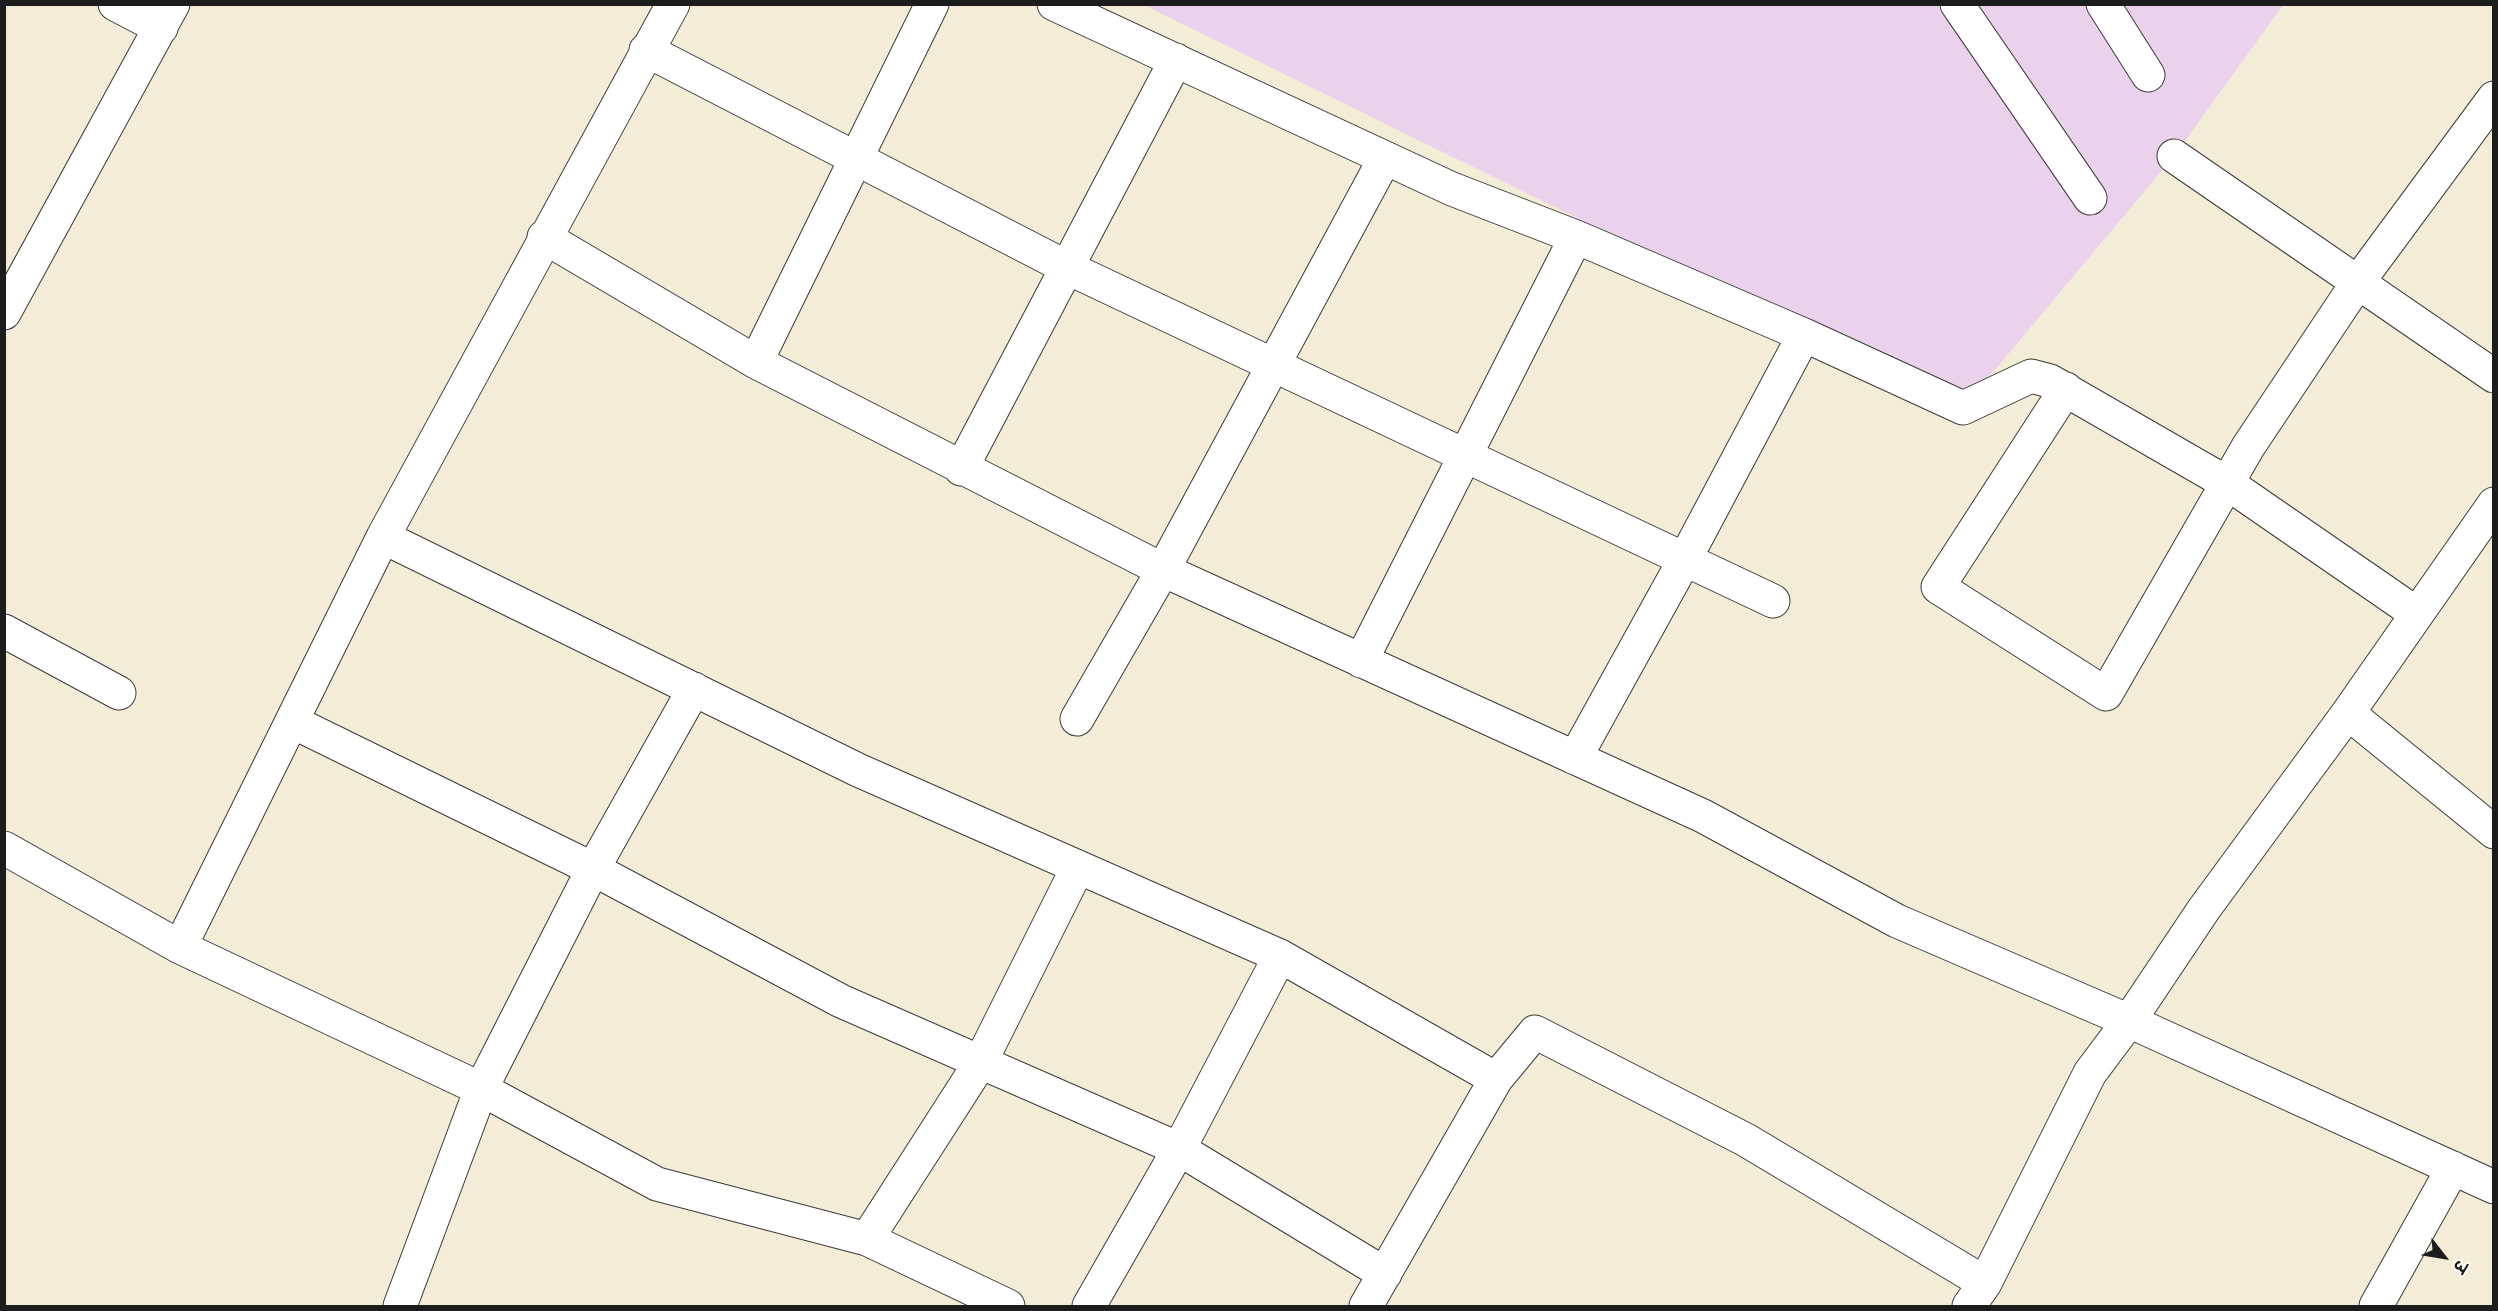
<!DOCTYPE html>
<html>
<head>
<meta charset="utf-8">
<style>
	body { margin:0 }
	#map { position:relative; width:2498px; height:1311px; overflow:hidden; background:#f3ecd6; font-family:"Comic Neue","Playpen Sans Deva",sans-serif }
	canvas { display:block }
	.frame { position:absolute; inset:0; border:6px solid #1c1c1c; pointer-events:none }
	.north { position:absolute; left:2414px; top:1227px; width:60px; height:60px; -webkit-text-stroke:4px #fdfcf7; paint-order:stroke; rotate:121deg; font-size:16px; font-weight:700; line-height:24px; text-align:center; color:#1c1c1c }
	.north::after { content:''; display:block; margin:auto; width:21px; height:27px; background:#1c1c1c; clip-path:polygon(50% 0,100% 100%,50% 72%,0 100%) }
</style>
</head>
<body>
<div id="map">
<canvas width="2498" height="1311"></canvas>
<div class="frame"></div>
<div class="north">उ</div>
</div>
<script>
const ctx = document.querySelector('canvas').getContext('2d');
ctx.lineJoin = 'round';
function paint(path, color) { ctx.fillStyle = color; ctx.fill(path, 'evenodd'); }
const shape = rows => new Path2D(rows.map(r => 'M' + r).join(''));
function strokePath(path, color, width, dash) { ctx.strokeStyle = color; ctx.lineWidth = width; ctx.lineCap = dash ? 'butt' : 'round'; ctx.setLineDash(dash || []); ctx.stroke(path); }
const built = shape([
	[1144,5,2283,5,2174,156,1963,408]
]);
const minor = shape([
	[115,4,161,28],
	[932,4,756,362,1163,570,1703,816,1897,921,2129,1021,2494,1187],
	[1054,4,1452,189,1576,237,1804,335,1963,408,2031,376,2050,381,2227,483,2417,614],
	[1957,4,2090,198],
	[2103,4,2148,75],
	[646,50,1068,268,1773,601],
	[2174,156,2494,376],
	[544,237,756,362],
	[4,313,173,4],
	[2066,389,1938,587,2106,694,2248,447,2358,282,2494,98],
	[961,469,1176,60],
	[383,537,858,770,1280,956,1496,1079,1535,1032,1746,1140,1985,1283],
	[4,631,119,693],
	[1361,661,1576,237],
	[2348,713,2494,832],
	[1077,719,1163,570,1385,158],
	[293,722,593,869,841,1001,1179,1149,1385,1274],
	[1575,758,1685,559,1804,335],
	[4,848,180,947,481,1089,657,1184,867,1239,1008,1306],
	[180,947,383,537,673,4],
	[867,1239,980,1063,1078,867],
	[400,1306,481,1089,593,869,694,689],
	[1089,1306,1179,1149,1280,956],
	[1366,1306,1496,1079],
	[1969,1306,1985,1283,2090,1073,2129,1021,2204,909,2348,713,2494,504],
	[2376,1306,2453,1168]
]);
paint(built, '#ead1ec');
strokePath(minor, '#3c3b38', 35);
strokePath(minor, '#fff', 33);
</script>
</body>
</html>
